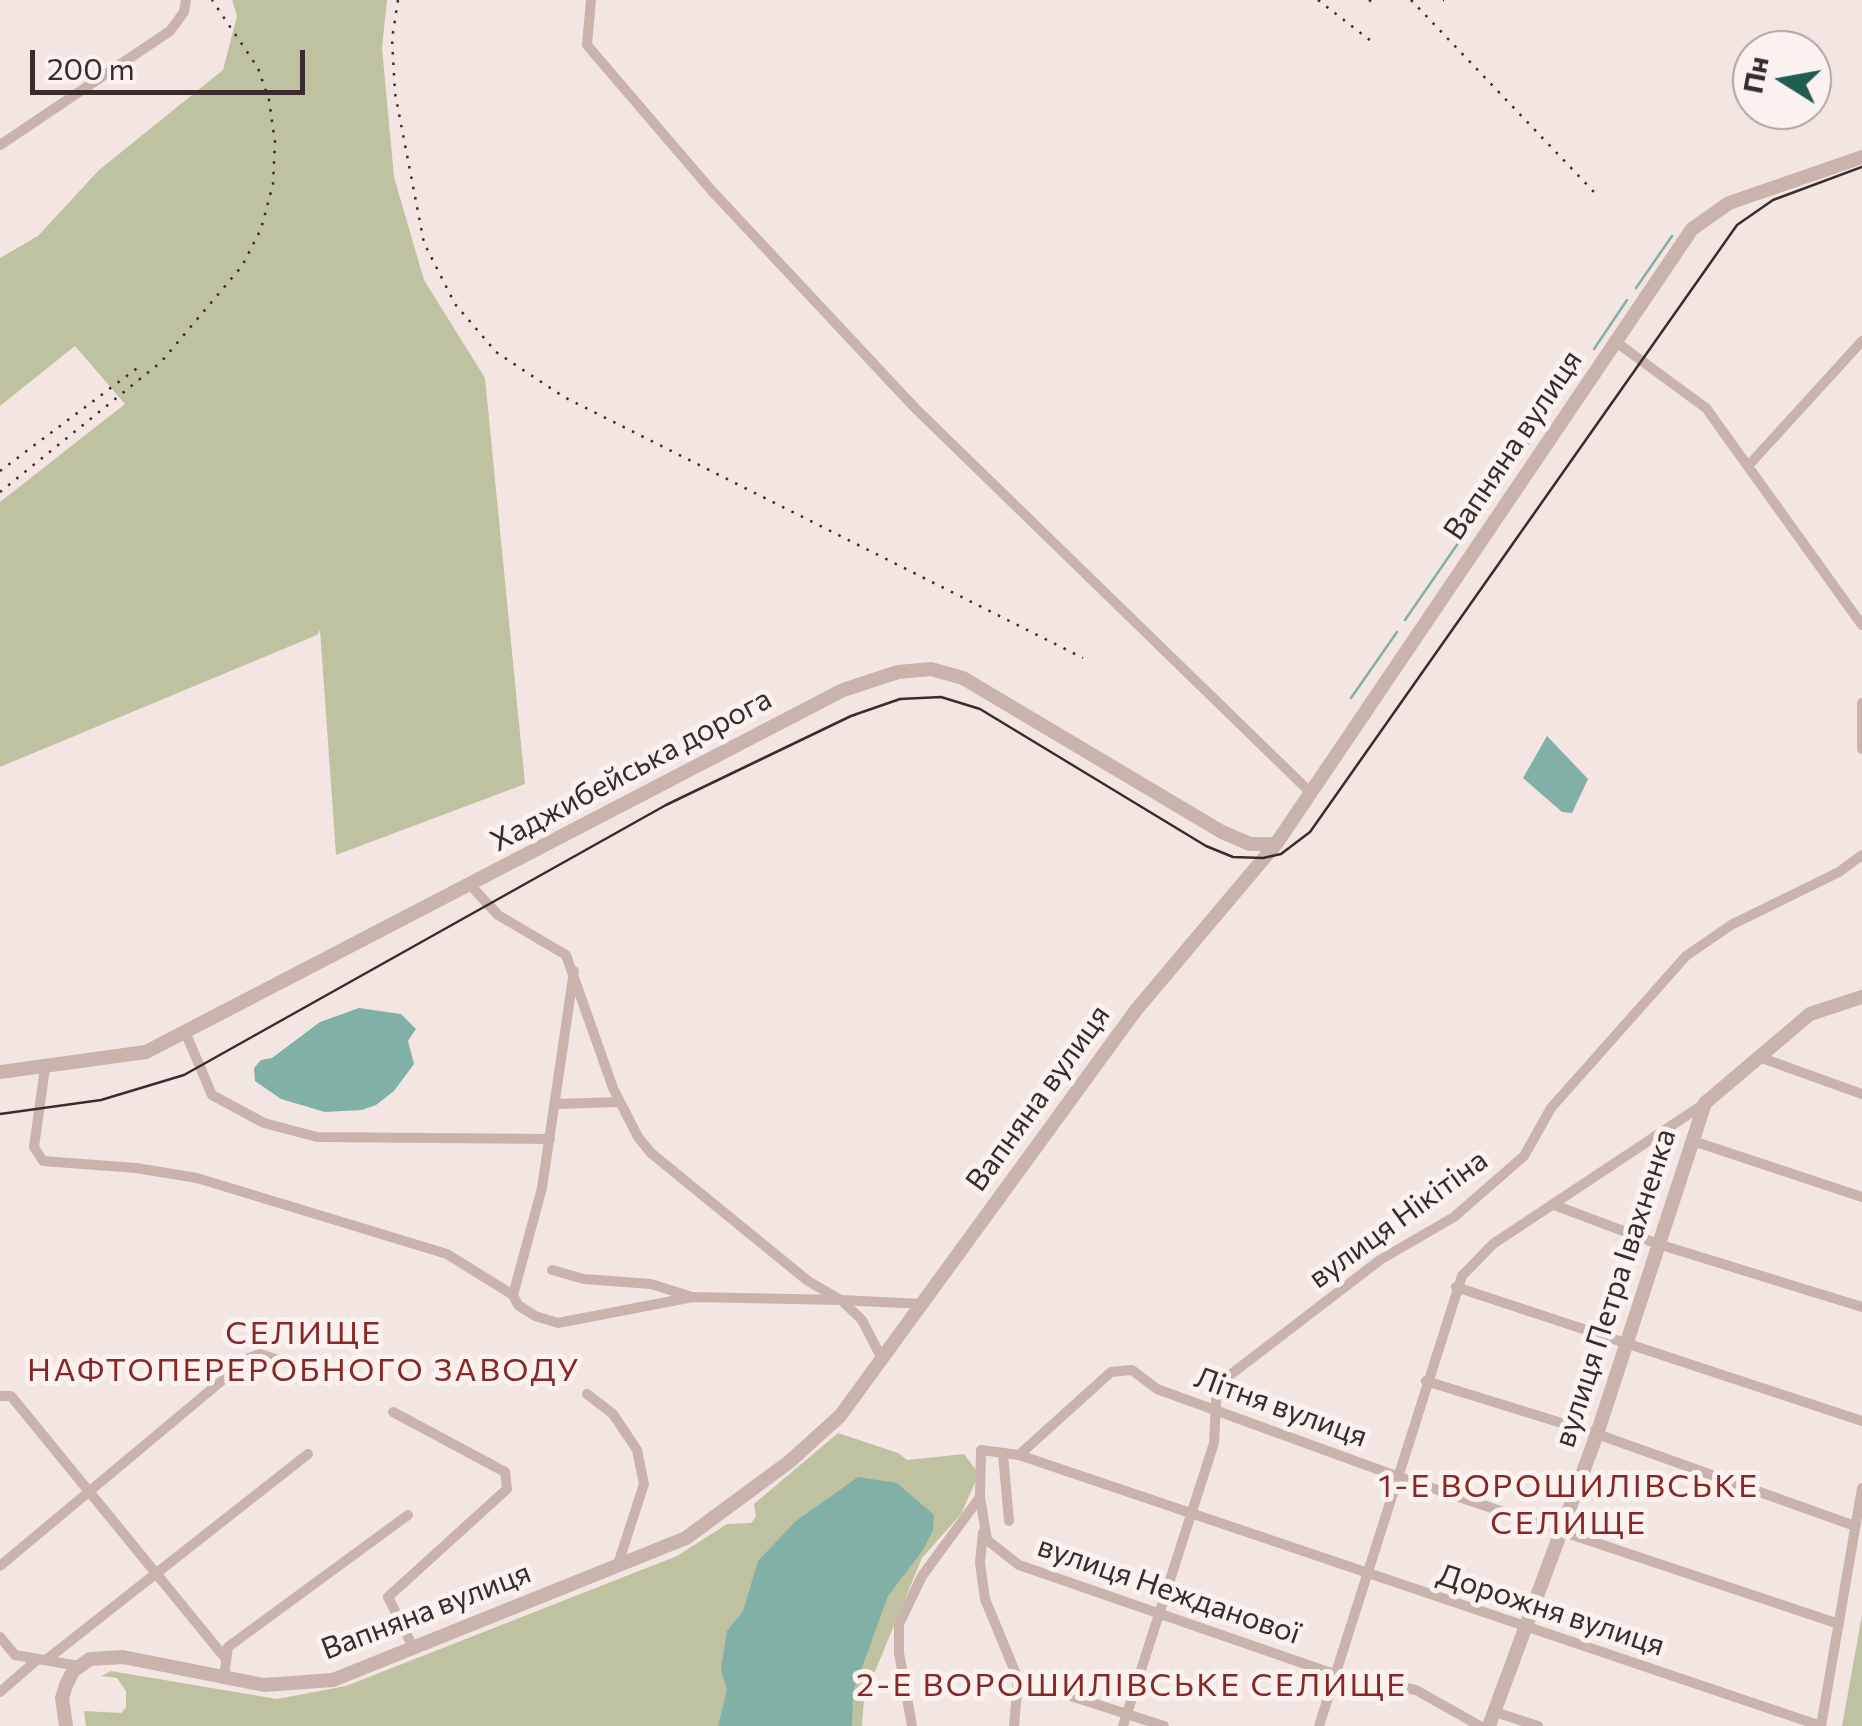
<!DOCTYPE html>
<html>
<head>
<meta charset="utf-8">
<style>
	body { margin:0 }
	#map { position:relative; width:1862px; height:1726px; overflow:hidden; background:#f3e6e2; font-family:Commissioner,sans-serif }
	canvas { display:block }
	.north { position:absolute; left:1732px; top:30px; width:100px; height:100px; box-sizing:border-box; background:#faf2ee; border:2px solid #ada3a0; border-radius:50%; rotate:281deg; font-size:28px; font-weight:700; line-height:40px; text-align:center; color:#3a2c2c }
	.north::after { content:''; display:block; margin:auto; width:35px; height:45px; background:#225b50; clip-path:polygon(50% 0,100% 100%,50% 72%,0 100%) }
	.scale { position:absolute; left:30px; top:50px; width:275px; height:45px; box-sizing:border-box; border:5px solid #3a2c2c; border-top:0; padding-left:12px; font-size:30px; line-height:35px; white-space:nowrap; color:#3a2c2c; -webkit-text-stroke:8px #faf2ee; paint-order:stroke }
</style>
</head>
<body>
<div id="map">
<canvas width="1862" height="1726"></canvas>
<div class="north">Пн</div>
<div class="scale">200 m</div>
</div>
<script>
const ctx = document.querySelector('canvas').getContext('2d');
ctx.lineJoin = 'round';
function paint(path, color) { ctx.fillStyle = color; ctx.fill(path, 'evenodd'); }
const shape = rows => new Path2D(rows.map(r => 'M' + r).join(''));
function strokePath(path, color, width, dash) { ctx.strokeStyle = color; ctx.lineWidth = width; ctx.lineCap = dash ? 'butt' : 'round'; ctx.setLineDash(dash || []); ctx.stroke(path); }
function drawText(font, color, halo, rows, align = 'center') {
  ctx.font = font + ' Commissioner,sans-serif'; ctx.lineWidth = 10; ctx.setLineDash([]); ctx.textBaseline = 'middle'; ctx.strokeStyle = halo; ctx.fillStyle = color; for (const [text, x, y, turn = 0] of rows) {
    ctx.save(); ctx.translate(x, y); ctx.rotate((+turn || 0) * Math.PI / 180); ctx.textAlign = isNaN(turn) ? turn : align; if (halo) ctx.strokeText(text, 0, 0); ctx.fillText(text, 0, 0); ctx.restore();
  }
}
const green = shape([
	[232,0,387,0,382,48,394,177,424,280,485,378,525,784,336,855,320,630,317,635,0,767,0,502,125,404,75,346,0,406,0,258,38,236,99,170,223,70,237,16],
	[838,1433,898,1453,907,1460,964,1454,979,1474,961,1514,922,1558,864,1698,862,1726,86,1726,84,1711,121,1713,126,1708,126,1691,117,1678,101,1676,111,1671,277,1699,346,1686,677,1556,727,1524,751,1523,756,1517,754,1504],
	[1862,1615,1862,1726,1842,1726]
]);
const water = shape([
	[1547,736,1588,779,1572,813,1562,812,1523,778],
	[359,1008,401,1014,416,1029,408,1041,414,1064,394,1091,376,1105,362,1110,325,1112,281,1099,255,1081,254,1068,261,1060,272,1058,320,1022],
	[858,1477,897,1483,934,1515,933,1530,923,1550,888,1596,853,1692,852,1726,718,1726,727,1690,721,1669,727,1631,743,1611,758,1561,796,1521]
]);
const stream = shape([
	[1636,288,1672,236],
	[1594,349,1627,300],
	[1470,527,1585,361],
	[1405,620,1461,539],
	[1351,698,1397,632]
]);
const minor = shape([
	[591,0,587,45,712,191,915,408,1312,794],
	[0,145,170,31,184,12,186,0],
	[1616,342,1706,408,1862,625],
	[1748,466,1862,341],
	[1862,703,1862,749],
	[471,886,498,915,566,955,613,1088,638,1137,651,1153,808,1281,841,1300,923,1304],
	[186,1034,212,1095,264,1123,317,1137,550,1139],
	[1759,1057,1862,1094],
	[45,1068,34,1147,43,1161,136,1168,197,1178,447,1254,513,1295,518,1305,535,1316,558,1323,693,1297,841,1300,862,1320,882,1359],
	[556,1104,620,1102],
	[1693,1141,1862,1197],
	[1554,1205,1658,1244,1862,1307],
	[552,1270,584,1279,651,1284,692,1297],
	[1456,1287,1862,1421],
	[513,1295,542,1188,574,971],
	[1426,1381,1597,1434,1855,1526],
	[587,1394,613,1414,637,1450,644,1484,617,1567],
	[0,1396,11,1396,226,1659],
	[393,1412,505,1472,507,1489,388,1597,413,1647],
	[1003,1454,1009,1521],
	[1019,1455,1111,1372,1132,1370,1157,1389,1399,1477,1839,1624],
	[983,1532,980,1563,985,1599,1018,1679,1014,1726],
	[0,1566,249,1358,260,1354,303,1368],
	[0,1637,15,1655,79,1666],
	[46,1660,308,1454],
	[224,1677,228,1647,408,1515],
	[1018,1679,1164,1726],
	[0,1692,38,1659],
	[1495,1712,1538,1726],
	[912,1726,899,1653,899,1624,922,1576,980,1497],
	[1123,1726,1214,1443,1217,1385,1380,1260,1454,1217,1524,1156,1551,1108,1686,956,1731,925,1839,872,1862,855],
	[1319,1726,1462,1276,1493,1244,1704,1104],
	[1480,1726,1416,1690,1334,1674,1019,1565,987,1540,980,1497,981,1450,1019,1455,1821,1726],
	[1821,1726,1862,1488]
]);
const tertiary = shape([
	[0,1072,146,1052,843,690,898,672,931,669,963,678,1222,832,1250,844,1276,844],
	[66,1726,62,1698,66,1685,73,1671,90,1659,123,1657,264,1685,333,1680,686,1538,789,1462,840,1416,1136,1010,1276,844,1692,229,1729,203,1862,157],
	[1489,1726,1597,1434,1705,1103,1810,1014,1862,997]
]);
const tram = shape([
	[0,1114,101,1100,184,1075,666,805,851,716,900,699,941,697,980,709,1206,846,1233,857,1263,858,1281,854,1310,832,1737,225,1773,200,1862,167]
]);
const rail = shape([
	[398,0,392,39,395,93,424,243,455,304,496,352,564,397,1083,658],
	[1318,0,1371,41],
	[1369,0,1376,5],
	[1411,0,1594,192],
	[1443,0,1444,0],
	[0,471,140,366],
	[0,492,161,362,242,266,261,229,273,184,275,142,269,100,258,68,212,0]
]);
const streetNames = [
	["Вапняна вулиця",1513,445,-56],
	["Хаджибейська дорога",631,770,-28],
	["Вапняна вулиця",1038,1098,-54],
	["вулиця Нікітіна",1398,1219,-36],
	["вулиця Петра Івахненка",1615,1288,-72],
	["Літня вулиця",1281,1407,20],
	["вулиця Нежданової",1169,1590,19],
	["Дорожня вулиця",1551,1610,18],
	["Вапняна вулиця",426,1611,-21]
];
const neighbourhoodNames = [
	["СЕЛИЩЕ",304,1333],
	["НАФТОПЕРЕРОБНОГО ЗАВОДУ",304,1370],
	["1-Е ВОРОШИЛІВСЬКЕ",1569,1486],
	["СЕЛИЩЕ",1569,1523],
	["2-Е ВОРОШИЛІВСЬКЕ СЕЛИЩЕ",1132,1685]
];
paint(green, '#bfc2a1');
paint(water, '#81b0a6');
strokePath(stream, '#81b0a6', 2.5);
strokePath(minor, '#cbb3ad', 10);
strokePath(tertiary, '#cbb3ad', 14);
strokePath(tram, '#3a2c2c', 2.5);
strokePath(rail, '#3a2c2c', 2.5, [2.5, 8]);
drawText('30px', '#3a2c2c', '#faf2ee', streetNames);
ctx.letterSpacing = '2.5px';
drawText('32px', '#872728', '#faf2ee', neighbourhoodNames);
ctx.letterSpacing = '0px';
</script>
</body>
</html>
